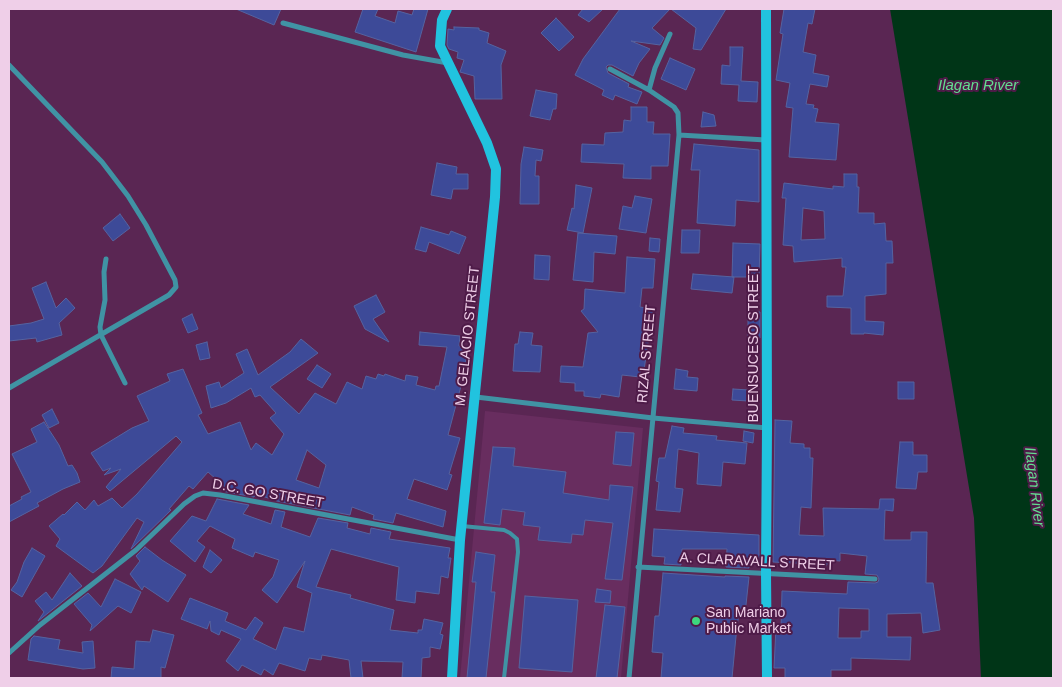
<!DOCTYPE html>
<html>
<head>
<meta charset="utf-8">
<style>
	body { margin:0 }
	#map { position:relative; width:1062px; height:687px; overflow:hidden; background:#5a2653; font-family:Helvetica,sans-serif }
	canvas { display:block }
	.frame { position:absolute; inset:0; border:10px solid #efcfe8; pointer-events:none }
</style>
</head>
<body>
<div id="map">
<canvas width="1062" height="687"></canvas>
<div class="frame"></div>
</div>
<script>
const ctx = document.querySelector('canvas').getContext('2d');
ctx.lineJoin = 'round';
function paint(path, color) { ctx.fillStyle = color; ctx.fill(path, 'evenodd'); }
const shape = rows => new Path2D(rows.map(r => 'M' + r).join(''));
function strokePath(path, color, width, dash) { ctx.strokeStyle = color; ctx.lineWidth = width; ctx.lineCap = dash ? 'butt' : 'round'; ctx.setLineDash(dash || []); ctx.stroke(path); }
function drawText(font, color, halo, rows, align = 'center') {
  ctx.font = font + ' Helvetica,sans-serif'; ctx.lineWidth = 4; ctx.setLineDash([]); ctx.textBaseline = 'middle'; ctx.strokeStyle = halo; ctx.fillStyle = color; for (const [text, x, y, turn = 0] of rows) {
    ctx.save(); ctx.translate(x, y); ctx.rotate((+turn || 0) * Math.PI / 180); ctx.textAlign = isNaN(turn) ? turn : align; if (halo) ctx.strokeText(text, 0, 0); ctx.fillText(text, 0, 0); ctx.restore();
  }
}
const built = shape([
	[485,411,643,428,621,678,460,678]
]);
const water = shape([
	[890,9,1053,9,1053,678,981,678,974,518]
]);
const building = shape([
	[236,9,281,9,274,25,236,9],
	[363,9,378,9,375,16,395,23,398,11,412,15,414,9,428,9,416,52,355,32,363,9],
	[583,9,603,9,589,22,578,15,583,9],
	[620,9,670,9,652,28,664,38,660,45,631,41,650,49,639,63,633,76,612,65,608,65,606,67,608,73,629,84,628,87,642,92,637,104,615,95,613,100,602,95,604,90,575,75,583,59,620,9],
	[671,9,726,9,701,50,693,49,696,28,671,9],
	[784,9,815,9,812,24,808,23,803,52,816,55,813,73,829,76,827,87,810,84,806,104,814,105,813,108,818,109,815,122,839,124,836,160,789,157,793,108,786,107,790,83,776,80,783,34,780,33,784,9],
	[556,18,574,37,559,51,541,33,556,18],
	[454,27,479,28,479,30,489,33,487,43,506,51,501,65,502,99,475,99,474,76,460,72,464,60,457,58,458,52,449,49,447,45,448,29,454,30,454,27],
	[730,47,743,47,741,81,758,82,757,102,738,101,739,85,721,84,722,65,730,66,730,47],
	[670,58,695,69,686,90,661,79,670,58],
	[536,90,557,94,556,109,553,109,550,120,530,116,536,90],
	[631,107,647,107,647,122,654,122,653,134,670,134,668,166,651,166,651,179,623,178,624,164,581,162,582,144,604,145,605,133,623,132,624,120,631,121,631,107],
	[703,112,714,115,716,126,701,127,703,112],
	[694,144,759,150,759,202,736,200,735,226,697,223,700,170,691,170,694,144],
	[524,147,543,150,541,161,536,160,535,176,539,176,539,204,520,204,521,164,524,147],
	[437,163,457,167,456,174,468,174,468,189,453,189,451,199,431,195,437,163],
	[844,174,857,174,857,187,859,187,858,213,874,213,874,224,885,223,886,241,892,241,893,263,886,263,886,294,865,296,865,321,884,322,883,335,864,333,864,334,851,334,851,308,827,307,827,296,843,296,846,267,842,267,842,258,794,262,793,246,783,245,786,198,782,198,784,183,833,189,833,186,844,187,844,174],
	[803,208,824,211,825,239,801,240,803,208],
	[576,185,592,188,583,233,567,230,572,208,574,209,576,185],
	[635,196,652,199,646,233,619,229,623,206,632,208,635,196],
	[120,214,130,228,113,241,103,228,120,214],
	[421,227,449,235,451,231,466,237,459,254,429,242,426,252,415,249,421,227],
	[682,230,700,230,699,253,681,253,682,230],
	[578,233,617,236,615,254,594,252,593,282,573,280,578,233],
	[650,238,660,239,659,252,649,251,650,238],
	[733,243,760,244,759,277,732,277,733,243],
	[535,255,550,256,549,280,534,279,535,255],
	[627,257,655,259,653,288,642,288,640,307,653,309,644,370,641,370,640,377,622,375,619,397,601,394,600,398,584,396,584,391,575,391,575,383,560,382,561,366,583,367,588,333,598,332,581,311,584,309,585,289,625,293,627,257],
	[693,274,734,277,732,293,691,289,693,274],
	[46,282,56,308,66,298,75,308,59,323,62,335,37,342,36,338,9,341,9,326,31,323,44,319,32,288,46,282],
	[376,295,385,312,373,319,389,342,365,329,354,306,376,295],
	[748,312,760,312,760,338,748,338,748,312],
	[192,314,198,329,188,333,182,319,192,314],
	[420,332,460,336,459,346,468,347,461,386,448,435,460,438,449,474,452,475,447,490,414,479,407,499,446,511,443,527,396,513,393,523,373,519,374,515,352,507,350,515,277,501,256,494,254,497,222,491,224,486,208,472,193,489,189,486,169,509,171,510,131,549,144,522,137,518,102,566,93,573,56,546,60,539,49,526,63,514,64,515,77,502,85,510,94,500,98,506,112,498,122,508,137,494,182,442,176,436,110,491,106,487,121,469,104,475,111,468,103,471,91,453,132,428,149,421,137,396,170,381,167,374,183,369,202,413,198,415,208,434,240,422,251,450,256,443,272,455,284,434,270,418,276,413,260,395,255,397,251,388,226,403,211,408,206,386,219,382,221,388,244,373,236,354,247,349,258,375,290,352,301,339,318,353,270,387,299,414,315,393,336,404,347,382,362,389,366,376,376,379,378,374,384,376,385,374,405,381,406,375,418,377,416,385,435,390,436,386,439,386,447,347,419,345,420,332],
	[307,450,326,465,319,488,296,480,307,450],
	[520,332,533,333,531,345,542,346,540,372,513,371,515,344,518,344,520,332],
	[207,342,210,358,200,360,196,345,207,342],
	[317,365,331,374,322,388,307,379,317,365],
	[676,369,688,371,687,377,698,378,697,391,674,389,676,369],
	[898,382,914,382,914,399,898,399,898,382],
	[733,389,749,390,748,401,732,400,733,389],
	[52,409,59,423,49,428,42,415,52,409],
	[775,420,792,421,790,443,804,444,804,448,810,448,810,458,813,458,811,508,801,507,799,535,824,536,823,508,879,509,880,499,894,499,893,511,885,510,884,540,911,540,911,532,927,532,926,583,933,583,940,630,923,633,921,613,887,614,887,637,911,637,910,660,851,658,851,670,831,670,831,678,785,678,785,668,774,668,776,627,781,628,782,591,847,594,848,582,875,583,878,582,879,579,877,575,865,574,867,556,840,553,840,561,827,560,827,565,773,562,775,420],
	[839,608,869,609,869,631,861,631,861,638,838,638,839,608],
	[44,422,59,445,68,466,72,465,77,473,80,482,63,489,37,503,39,506,9,522,9,506,22,499,21,497,31,492,12,454,37,442,31,429,44,422],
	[672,426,684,428,683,433,717,436,716,440,747,443,745,464,723,462,721,486,697,484,699,453,678,449,675,488,683,489,680,512,656,510,659,482,656,481,659,458,665,458,672,426],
	[744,431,754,433,753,443,743,441,744,431],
	[616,432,634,433,631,466,613,464,616,432],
	[900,442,913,442,913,455,927,455,927,472,918,472,916,489,896,488,900,442],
	[493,447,515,448,513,466,566,472,563,493,609,500,610,485,633,487,622,580,605,579,613,523,585,520,583,535,572,534,571,543,538,540,540,527,523,525,525,512,502,509,500,525,484,523,493,447],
	[217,499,249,505,243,514,271,524,275,510,285,512,281,527,310,537,318,518,348,523,347,528,370,534,371,528,391,532,389,539,450,548,448,558,451,558,448,578,441,576,439,594,416,591,415,603,396,600,399,567,331,549,316,587,351,595,350,598,394,610,390,630,418,633,418,630,422,630,424,619,443,623,440,634,443,635,440,649,430,647,430,657,422,658,421,678,402,678,403,662,361,661,363,678,351,678,349,660,322,655,321,660,309,658,305,671,279,663,273,675,264,669,261,675,242,665,238,671,226,661,241,639,221,630,219,635,211,631,210,621,207,629,181,619,190,598,228,613,225,621,246,630,255,617,263,623,253,639,276,650,284,627,304,632,312,593,297,587,305,561,277,603,262,590,273,577,279,560,255,552,253,557,232,548,235,539,210,526,197,541,205,547,195,562,170,541,192,516,206,521,217,499],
	[654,529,759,535,759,562,754,561,754,564,750,563,749,568,726,567,727,549,682,549,681,565,664,564,665,557,652,556,654,529],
	[145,547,162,560,186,575,168,602,144,586,142,590,130,574,140,561,136,556,145,547],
	[32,548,45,556,22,597,11,590,17,582,24,562,32,548],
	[210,550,222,560,211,573,203,567,210,550],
	[476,552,495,555,491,592,495,592,486,678,467,678,476,582,472,582,476,552],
	[70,573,82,586,38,621,44,612,35,601,46,592,52,600,70,573],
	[663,573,725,577,725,576,749,577,745,614,739,614,737,626,732,678,661,678,663,653,652,652,655,616,659,616,663,573],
	[115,579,141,592,131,613,118,606,90,631,92,625,74,604,88,593,101,607,115,579],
	[597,589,611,591,610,603,595,602,597,589],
	[525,596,578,600,572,672,519,668,525,596],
	[605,605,625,607,617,678,596,678,605,605],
	[153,630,174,635,165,668,161,667,161,678,111,678,112,667,134,669,136,641,150,642,153,630],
	[34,636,60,640,58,649,83,653,82,642,93,641,95,668,83,669,28,660,31,639,34,636]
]);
const lane = shape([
	[462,526,504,530,510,533,517,539,518,552,504,678]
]);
const street = shape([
	[283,23,403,55,448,63],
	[9,65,102,162,128,196,146,225,175,280,176,287,169,295,9,388],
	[610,69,649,90,674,107,678,113,679,135,629,678],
	[649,90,655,68,670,34],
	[679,135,766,140],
	[106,259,104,272,105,300,100,327,101,335,125,383],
	[476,397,653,418,767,428],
	[638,567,875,579],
	[9,653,40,625,136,550,184,504,195,496,203,493,220,495,460,540]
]);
const secondary = shape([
	[447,9,442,20,440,46,487,143,496,169,495,197,460,540,452,678],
	[766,9,767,428,766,573,767,678]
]);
const markers = [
	[696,621,5,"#3dd77e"]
];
const streetNames = [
	["M. GELACIO STREET",468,336,-84],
	["BUENSUCESO STREET",754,344,-90],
	["RIZAL STREET",647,354,-85],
	["D.C. GO STREET",268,494,10],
	["A. CLARAVALL STREET",757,562,3]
];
const poiNames = [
	["San Mariano",706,613],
	["Public Market",706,629]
];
const waterNames = [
	["Ilagan River",978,86],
	["Ilagan River",1034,487,83]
];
paint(built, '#682d5f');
paint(water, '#003517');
paint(building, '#3d4a98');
strokePath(building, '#5563a0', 1);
strokePath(lane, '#4093a4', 4);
strokePath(street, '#4093a4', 5);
strokePath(secondary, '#21c3df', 10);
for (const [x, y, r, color] of markers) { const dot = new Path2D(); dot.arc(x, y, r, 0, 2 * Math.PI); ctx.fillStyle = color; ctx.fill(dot); strokePath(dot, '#4e1b48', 2); }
drawText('14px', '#efcfe8', '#4e1b48', streetNames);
drawText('14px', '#efcfe8', '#4e1b48', poiNames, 'left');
drawText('italic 15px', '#64de90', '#4e1b48', waterNames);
</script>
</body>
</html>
